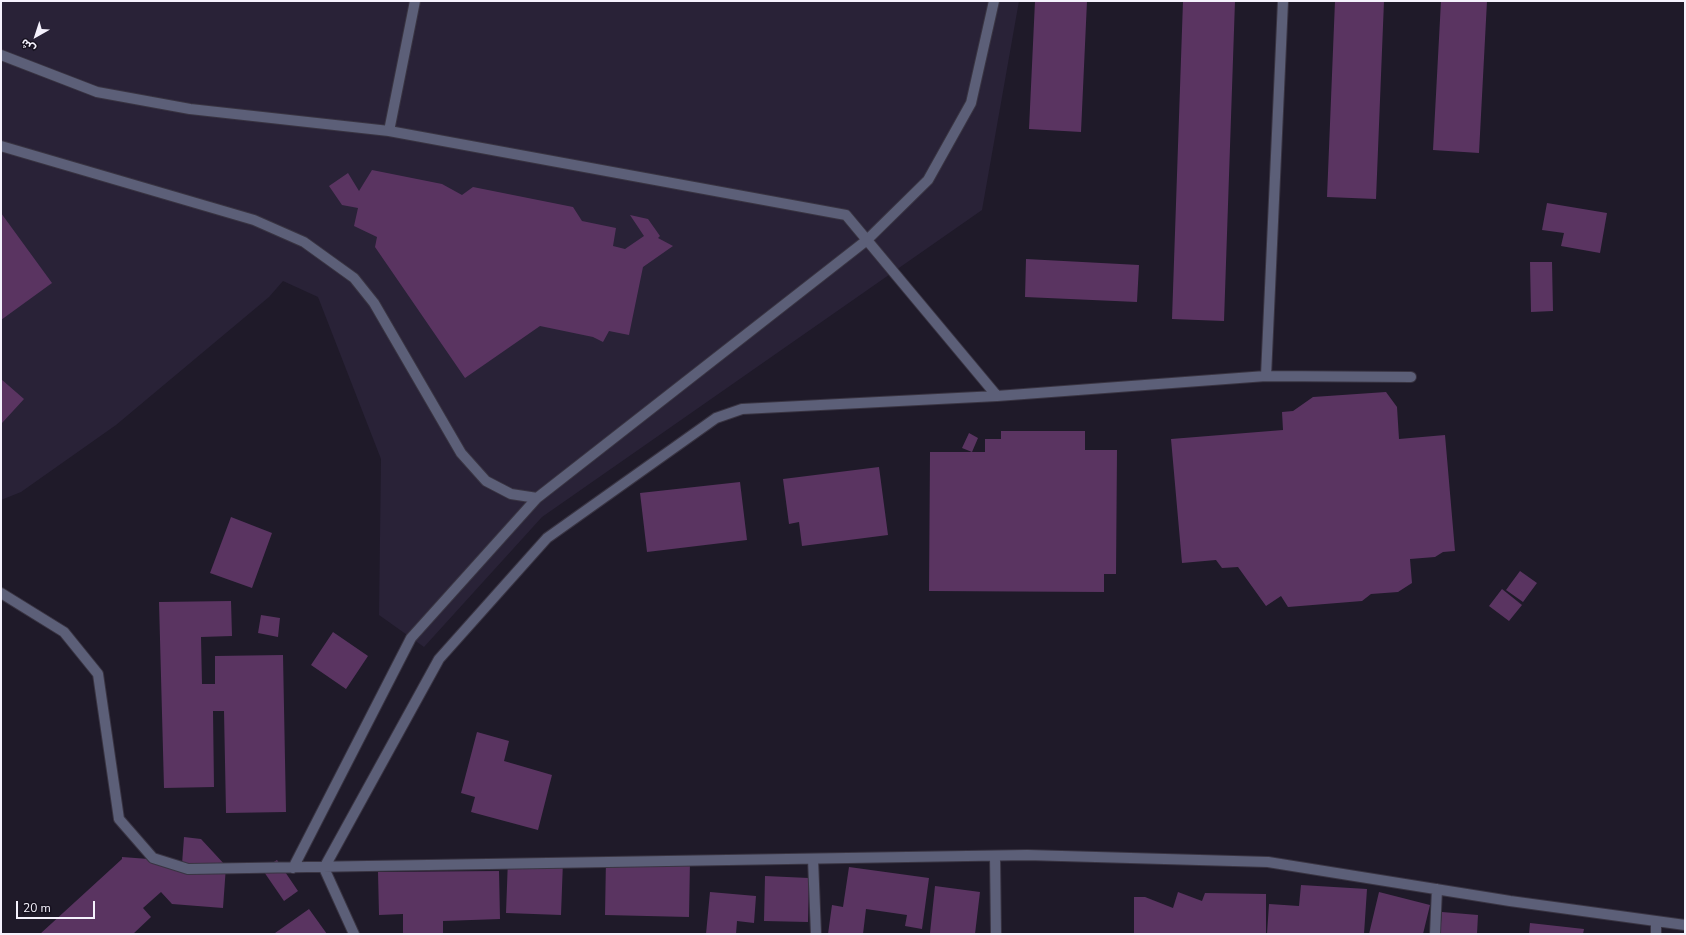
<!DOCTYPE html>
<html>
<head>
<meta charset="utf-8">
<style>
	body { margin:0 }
	#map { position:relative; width:1686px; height:935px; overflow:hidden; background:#1f1a29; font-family:"Nunito Sans","Noto Sans Arabic",sans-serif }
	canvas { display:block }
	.frame { position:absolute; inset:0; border:2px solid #f5f2fd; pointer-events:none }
	.north { position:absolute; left:16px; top:16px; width:40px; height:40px; -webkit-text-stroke:3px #16111f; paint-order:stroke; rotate:219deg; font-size:11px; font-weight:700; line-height:16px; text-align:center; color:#f5f2fd }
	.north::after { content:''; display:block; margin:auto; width:14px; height:18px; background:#f5f2fd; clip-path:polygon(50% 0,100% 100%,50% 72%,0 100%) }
	.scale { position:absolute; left:16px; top:901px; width:79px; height:18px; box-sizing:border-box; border:2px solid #f5f2fd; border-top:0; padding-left:5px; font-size:12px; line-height:14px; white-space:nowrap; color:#f5f2fd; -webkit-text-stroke:3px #16111f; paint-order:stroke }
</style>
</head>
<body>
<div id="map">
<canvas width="1686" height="935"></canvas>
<div class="frame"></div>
<div class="north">ش</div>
<div class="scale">20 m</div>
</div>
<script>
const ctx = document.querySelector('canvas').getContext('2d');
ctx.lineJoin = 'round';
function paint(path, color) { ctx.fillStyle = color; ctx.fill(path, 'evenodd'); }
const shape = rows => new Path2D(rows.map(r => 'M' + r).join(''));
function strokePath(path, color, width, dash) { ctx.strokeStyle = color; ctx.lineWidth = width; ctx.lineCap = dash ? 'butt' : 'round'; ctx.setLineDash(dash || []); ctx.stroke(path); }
const built = shape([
	[1,1,1019,1,982,210,542,517,424,647,379,615,381,459,318,297,283,281,269,297,116,425,21,492,1,500]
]);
const building = shape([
	[1035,1,1087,1,1081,132,1029,129],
	[1183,1,1235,1,1224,321,1172,319],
	[1335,1,1384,1,1376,199,1327,197],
	[1441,1,1487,1,1479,153,1433,150],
	[372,170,442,184,462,195,473,187,573,207,582,221,616,228,613,246,625,249,644,236,630,215,648,219,660,236,658,238,673,246,643,267,629,335,609,331,603,342,593,337,540,326,465,378,375,247,377,237,354,226,358,208,342,205,329,186,348,173,359,191],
	[1547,203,1607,213,1600,253,1561,246,1564,233,1542,230],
	[1,213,52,283,1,320],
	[1026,259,1139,265,1137,302,1025,297],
	[1530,262,1552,262,1553,311,1531,312],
	[1,379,24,399,2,423,1,422],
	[1386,392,1397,407,1399,439,1445,435,1455,551,1443,552,1435,557,1410,559,1412,583,1398,592,1371,594,1362,601,1288,607,1281,596,1266,606,1238,567,1222,568,1216,560,1182,563,1171,439,1283,430,1282,412,1293,411,1313,397],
	[1001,431,1085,431,1085,450,1117,450,1116,574,1104,574,1104,592,929,591,930,452,985,452,985,439,1001,439],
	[969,433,978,438,972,452,962,448],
	[879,467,888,535,802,546,799,522,789,524,783,479],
	[740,482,747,540,647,552,640,493],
	[231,517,272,533,252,588,210,573],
	[1520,571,1537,583,1523,602,1506,590],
	[1502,589,1522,605,1509,621,1489,606],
	[231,601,232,636,201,637,202,684,215,684,215,656,283,655,286,812,226,813,224,711,213,711,214,787,164,788,159,602],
	[261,615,280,618,278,637,258,633],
	[333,632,368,656,346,689,311,665],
	[477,732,509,741,504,761,552,775,538,830,471,812,475,797,461,793],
	[184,837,201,839,226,866,223,908,172,904,161,892,143,908,151,917,133,934,40,934,122,859,122,857,162,860,182,864],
	[606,858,690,860,689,917,605,915],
	[508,859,563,861,561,915,506,913],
	[277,860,298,891,284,901,262,869],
	[849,867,929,878,922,929,905,926,907,915,866,909,863,934,828,934,832,905,843,907],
	[499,871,500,919,443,921,443,934,403,934,403,914,379,915,378,872],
	[765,876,809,878,808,922,764,921],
	[1301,885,1367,889,1364,934,1267,934,1269,904,1299,906],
	[935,886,980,892,975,934,930,933],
	[710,892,756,896,754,923,737,921,736,934,706,934],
	[1178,892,1202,901,1205,893,1266,894,1266,934,1134,934,1134,897,1145,897,1173,908],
	[1379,892,1430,905,1423,934,1369,934],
	[309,909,327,934,276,934,275,933],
	[1442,912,1478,915,1477,934,1440,934],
	[1530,923,1584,929,1583,934,1529,934]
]);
const street = shape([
	[1,55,97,92,190,109,389,131,846,215,997,396],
	[389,131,415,1],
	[1,146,254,220,304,242,354,278,374,303,461,453,486,481,511,494,537,498],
	[1266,376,1283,1],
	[1,593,64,632,98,674,119,819,153,858,188,869,1027,855,1268,862,1510,901,1685,925],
	[995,856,996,934],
	[813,859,816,934],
	[293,868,411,638,537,498,867,240,928,180,971,103,994,1],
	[1656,922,1656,934],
	[354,934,324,868,439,659,547,538,716,418,742,409,997,396,1266,376,1411,377],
	[1435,934,1437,889]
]);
paint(built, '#292237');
paint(building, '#5a3461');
strokePath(street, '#393442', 12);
strokePath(street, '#5c5f78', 10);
</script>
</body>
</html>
